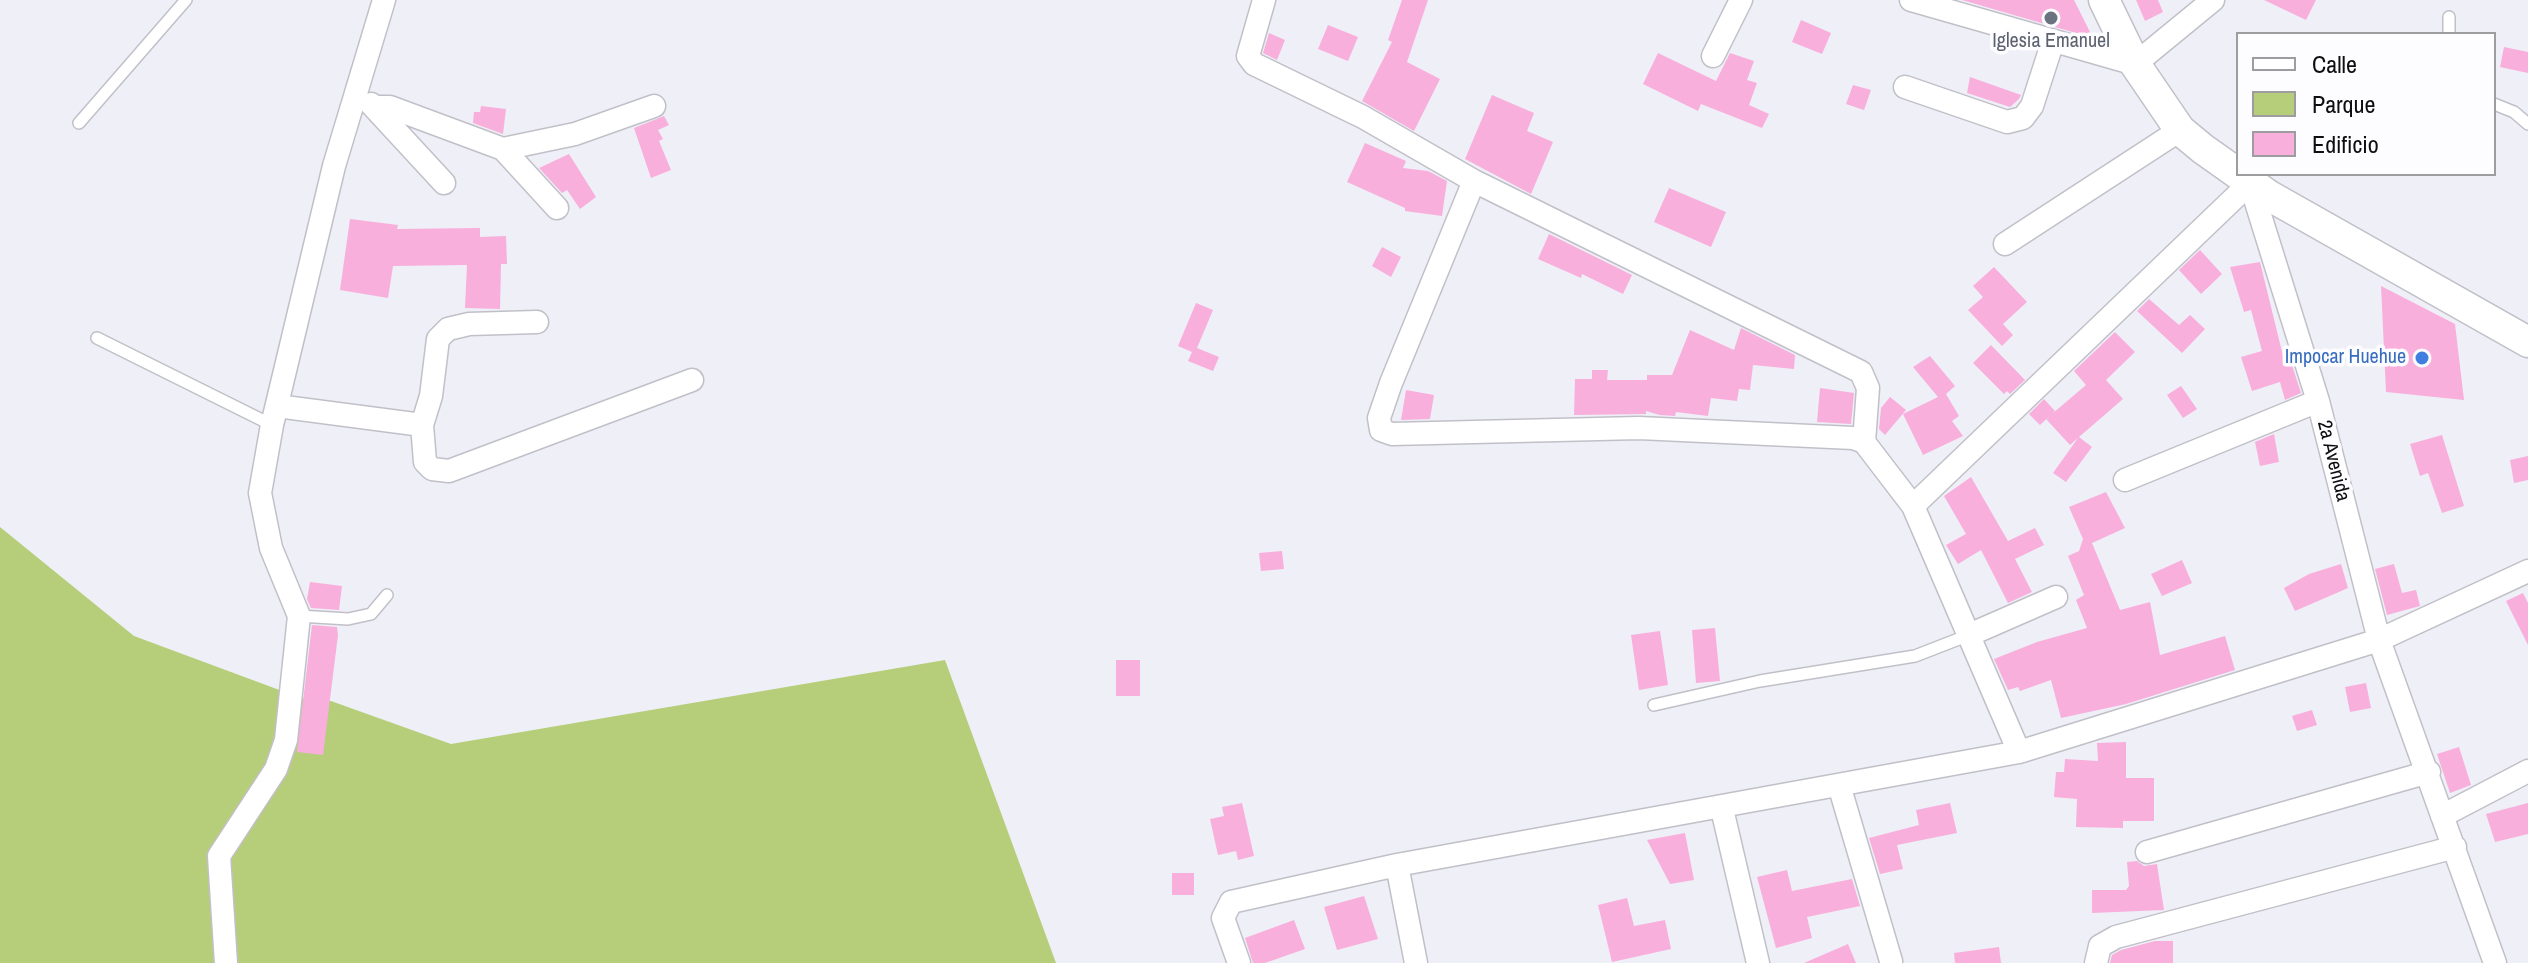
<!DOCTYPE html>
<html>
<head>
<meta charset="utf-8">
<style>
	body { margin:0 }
	#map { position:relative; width:2528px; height:963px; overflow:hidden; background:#efeff7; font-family:"Archivo Narrow",sans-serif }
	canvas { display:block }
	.legend { position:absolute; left:2236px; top:32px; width:260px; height:144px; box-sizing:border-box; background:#fdfdff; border:2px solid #9d9da0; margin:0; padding:10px 14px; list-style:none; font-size:24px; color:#0e0e11 }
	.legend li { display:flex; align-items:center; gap:16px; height:40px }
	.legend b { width:40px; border:2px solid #9d9da0 }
</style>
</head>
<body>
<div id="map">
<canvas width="2528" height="963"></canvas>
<ul class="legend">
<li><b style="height:10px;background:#fff"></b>Calle</li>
<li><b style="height:22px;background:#b6ce7a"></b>Parque</li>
<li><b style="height:22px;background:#f8afdc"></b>Edificio</li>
</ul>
</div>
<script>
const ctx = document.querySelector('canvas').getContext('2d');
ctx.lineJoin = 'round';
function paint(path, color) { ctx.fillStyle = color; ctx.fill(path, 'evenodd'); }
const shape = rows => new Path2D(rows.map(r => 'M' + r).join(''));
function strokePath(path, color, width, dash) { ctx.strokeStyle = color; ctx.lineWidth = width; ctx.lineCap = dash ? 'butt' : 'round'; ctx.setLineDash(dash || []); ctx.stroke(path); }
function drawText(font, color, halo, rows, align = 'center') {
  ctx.font = font + ' "Archivo Narrow",sans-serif'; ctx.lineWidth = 7; ctx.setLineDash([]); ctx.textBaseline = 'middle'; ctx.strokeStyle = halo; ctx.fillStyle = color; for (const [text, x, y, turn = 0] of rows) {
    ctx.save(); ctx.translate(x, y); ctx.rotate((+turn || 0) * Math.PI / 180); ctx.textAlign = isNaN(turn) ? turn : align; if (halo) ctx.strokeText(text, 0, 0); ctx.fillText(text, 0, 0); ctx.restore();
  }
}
const green = shape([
	[0,527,134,636,301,698,331,701,451,744,945,660,1056,963,0,963]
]);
const building = shape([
	[1402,0,1428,0,1407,62,1440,79,1414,131,1362,101,1392,42,1388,40],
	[1962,0,2074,0,2093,38],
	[2136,0,2158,0,2163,12,2145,21],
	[2264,0,2316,0,2306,20],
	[1801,20,1831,33,1822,54,1792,42],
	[1328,25,1358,37,1348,61,1318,49],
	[1269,33,1285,40,1277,60,1263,53],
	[2504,47,2528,52,2528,73,2500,67],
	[1658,53,1716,81,1730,53,1754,61,1747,80,1757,83,1749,105,1769,114,1762,128,1701,104,1698,111,1643,84],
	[1970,77,2021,95,2019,99,2010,107,1967,93],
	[1853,85,1871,90,1864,110,1846,104],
	[1492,95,1534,113,1527,131,1553,142,1531,194,1465,159],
	[481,106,506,109,503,134,473,123,474,112,480,112],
	[664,116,669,125,658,130,663,139,659,141,671,170,651,178,634,128],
	[1365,143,1406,161,1403,168,1428,171,1447,181,1442,216,1405,211,1405,208,1347,182],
	[569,154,596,197,580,209,567,190,562,193,539,168],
	[1669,188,1726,212,1711,247,1654,222],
	[350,219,398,225,397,229,480,228,480,237,506,236,507,264,501,264,500,309,465,308,467,265,393,266,388,298,340,290],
	[1549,234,1632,275,1623,294,1582,274,1581,278,1538,259],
	[1382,247,1401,257,1391,277,1372,266],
	[2200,250,2222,274,2201,294,2179,270],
	[2260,262,2285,364,2291,362,2301,393,2285,400,2280,382,2252,391,2241,357,2262,351,2251,310,2244,312,2230,267],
	[1994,267,2027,302,2003,324,2013,335,2002,346,1968,310,1983,297,1973,286],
	[2381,286,2455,324,2464,400,2386,392],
	[2149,299,2179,325,2190,315,2205,329,2182,353,2137,311],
	[1196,303,1213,310,1197,348,1219,357,1213,371,1188,361,1192,352,1178,346],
	[1741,328,1795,355,1794,369,1753,365,1750,390,1739,389,1737,401,1711,398,1708,416,1676,412,1675,416,1660,415,1646,411,1646,414,1574,415,1575,379,1592,379,1592,370,1608,370,1607,380,1647,380,1647,375,1672,375,1690,330,1734,350],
	[2115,332,2135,352,2106,380,2123,399,2079,437,2092,447,2066,482,2053,473,2078,438,2070,445,2046,419,2086,385,2074,371],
	[1991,345,2025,380,2010,394,2007,391,2004,394,1973,363],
	[1930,356,1955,386,1946,394,1959,416,1952,421,1963,436,1923,455,1903,414,1938,397,1913,367],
	[2181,386,2197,409,2183,418,2167,395],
	[1820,388,1854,393,1851,424,1817,422],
	[1406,390,1434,395,1430,419,1401,420],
	[1890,397,1906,410,1885,435,1879,429,1881,408],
	[2044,399,2055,411,2040,425,2029,414],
	[2274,434,2279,462,2260,466,2255,442],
	[2442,435,2464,506,2442,513,2428,473,2420,476,2410,444],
	[2528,456,2528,480,2514,483,2510,460],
	[1971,477,2008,541,2035,528,2044,545,2015,559,2032,592,2008,603,1981,550,1958,564,1946,545,1966,534,1944,496],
	[2106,492,2125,528,2092,543,2120,610,2150,602,2160,655,2225,636,2235,670,2126,704,2061,718,2051,680,2020,691,2018,687,2008,690,1994,659,2037,642,2087,628,2076,600,2084,595,2068,556,2079,551,2083,539,2069,507],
	[1282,551,1284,569,1261,571,1259,553],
	[2182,560,2192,583,2162,596,2151,574],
	[2341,564,2348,588,2295,611,2284,588,2309,574],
	[2394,564,2402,593,2416,590,2420,606,2387,615,2375,569],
	[310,582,342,586,339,610,311,608,307,599],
	[2523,593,2528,603,2528,645,2506,601],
	[312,625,337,627,338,635,323,755,297,752],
	[1715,628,1720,681,1696,683,1692,630],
	[1660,631,1668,685,1639,690,1631,635],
	[1116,660,1140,660,1140,696,1116,696],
	[2366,683,2371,708,2350,712,2345,687],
	[2312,710,2317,725,2297,731,2292,716],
	[2126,742,2126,778,2154,778,2154,821,2123,821,2123,828,2076,827,2077,799,2054,797,2056,772,2064,772,2065,759,2098,761,2097,743],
	[2459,747,2471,785,2450,793,2437,754],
	[1242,803,1254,856,1238,860,1236,851,1218,855,1210,819,1224,816,1222,807],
	[1950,803,1957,833,1897,845,1903,869,1880,874,1869,838,1919,825,1916,810],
	[2528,803,2528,834,2495,842,2486,814],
	[1685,833,1694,880,1670,884,1647,840],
	[2137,861,2144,866,2157,864,2164,910,2092,913,2092,890,2126,890,2129,886,2127,862],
	[1787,870,1792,891,1852,879,1860,906,1807,917,1812,938,1776,948,1757,877],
	[1172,873,1194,873,1194,895,1172,895],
	[1364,896,1378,939,1337,950,1324,907],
	[1627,898,1634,926,1665,920,1671,949,1612,962,1598,905],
	[1294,920,1305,949,1265,963,1253,963,1245,938],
	[2155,941,2173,941,2173,963,2110,963,2112,955,2121,950],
	[1848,944,1856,963,1804,963],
	[1999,947,2001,963,1955,963,1954,953]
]);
const lane = shape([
	[2449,17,2449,34],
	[2494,104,2514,112,2528,124],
	[79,123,186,0],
	[97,338,272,425],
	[299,616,348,619,371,614,387,595],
	[1654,705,1760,681,1915,656,1969,635]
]);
const street = shape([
	[1264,0,1248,56,1254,64,1363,117,1474,181,1861,372,1868,388,1864,442],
	[1911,0,2135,64,2213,0],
	[1713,56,1741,0],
	[1905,87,2007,122,2023,118,2032,106,2053,41],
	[371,104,444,183],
	[375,107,390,107,503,149,557,208],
	[503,149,575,134,654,106],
	[1474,181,1391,383,1379,418,1381,430,1392,434,1639,428,1853,438,1864,442,1913,506,2019,752],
	[2005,244,2180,130],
	[277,406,422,425,431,396,438,339,448,329,469,324,537,322],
	[422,425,425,462,432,469,449,471,692,380],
	[2125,480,2318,401],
	[1913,506,2250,183,2318,401,2379,640,2495,963],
	[1969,635,2056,597],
	[1839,785,1891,961],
	[1722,809,1758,963],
	[2442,816,2528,771],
	[2147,852,2429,772],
	[1397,865,1416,963],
	[226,963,219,856,276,769,286,740,299,616,271,548,260,493,272,425,334,166,384,0],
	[1239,963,1223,918,1231,902,1397,865,2019,752,2379,640,2528,571],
	[2096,963,2100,946,2116,937,2455,847]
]);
const secondary = shape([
	[2104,0,2135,64,2180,130,2203,149,2268,195,2528,342]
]);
const markers = [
	[2051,18,8,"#6b7280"],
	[2422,358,8,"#3f7fe0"]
];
const worshipNames = [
	["Iglesia Emanuel",2051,42]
];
const shopNames = [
	["Impocar Huehue",2406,358]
];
const streetNames = [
	["2a Avenida",2333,461,76]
];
paint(green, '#b6ce7a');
paint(building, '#f8afdc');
strokePath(lane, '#c1c0c8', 14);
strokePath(street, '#c1c0c8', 25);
strokePath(secondary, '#c1c0c8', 33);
strokePath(lane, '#fff', 11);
strokePath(street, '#fff', 22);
strokePath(secondary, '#fff', 30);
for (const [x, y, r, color] of markers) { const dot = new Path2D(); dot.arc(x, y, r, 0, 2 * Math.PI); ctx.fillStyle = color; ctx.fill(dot); strokePath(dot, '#fdfdff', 3); }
drawText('20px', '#5b616d', '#fdfdff', worshipNames);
drawText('20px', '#366cbe', '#fdfdff', shopNames, 'right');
drawText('20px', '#0e0e11', '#fdfdff', streetNames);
</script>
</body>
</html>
